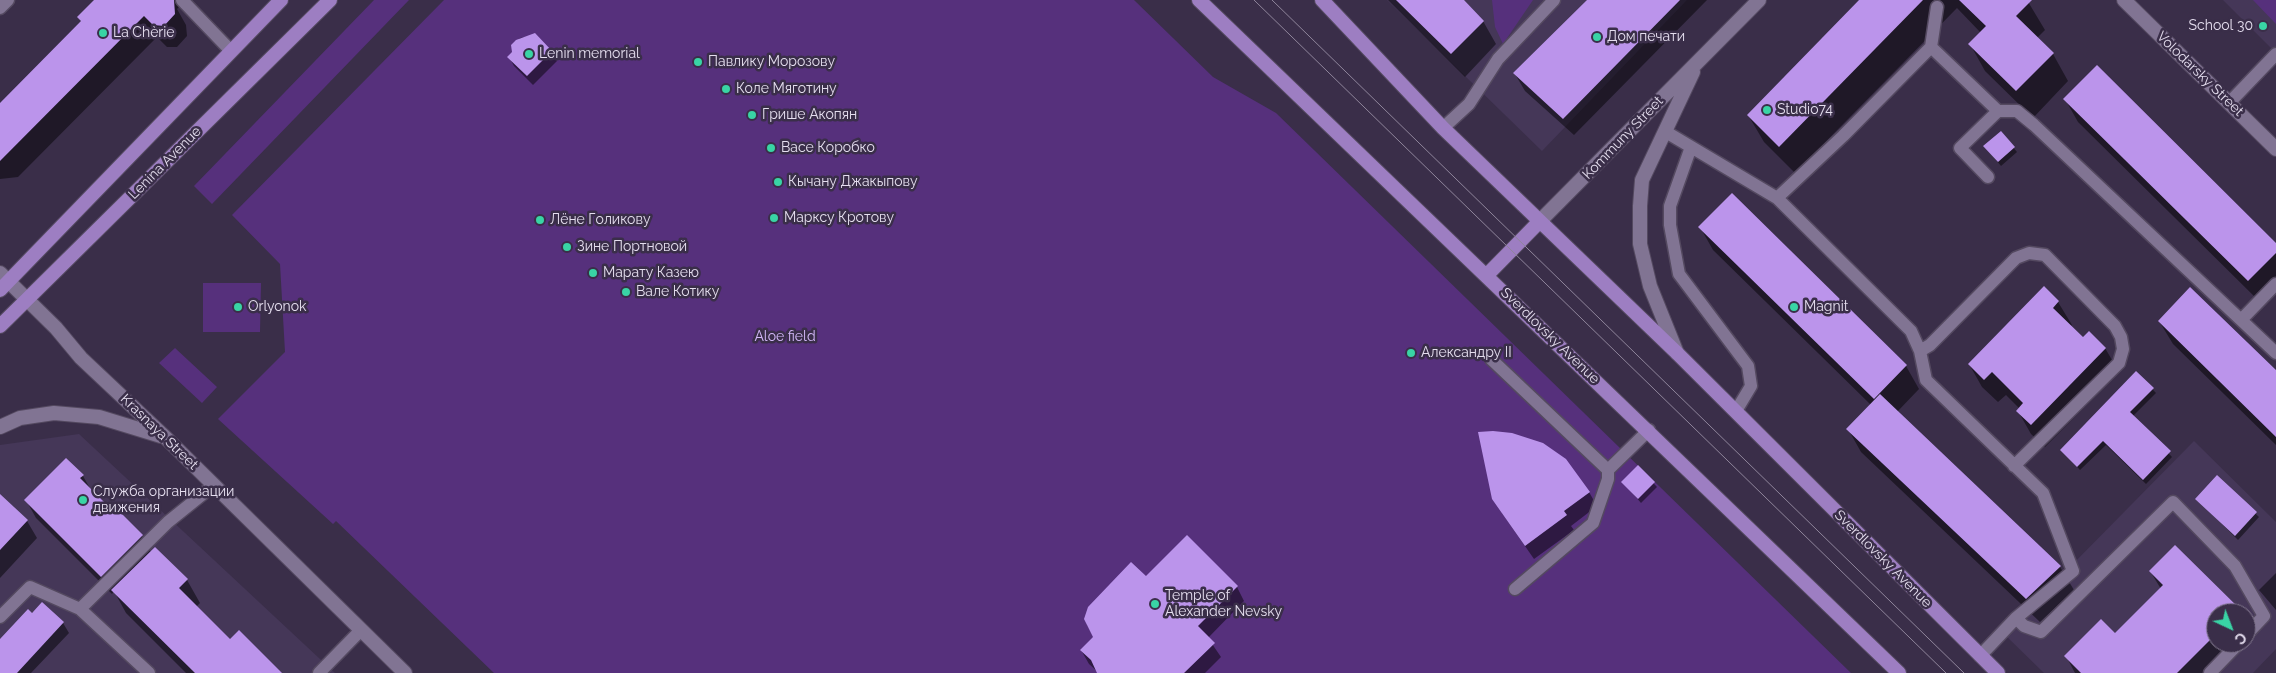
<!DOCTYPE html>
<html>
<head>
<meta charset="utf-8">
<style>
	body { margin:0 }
	#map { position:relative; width:2276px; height:673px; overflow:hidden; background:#3a2e49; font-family:Raleway,sans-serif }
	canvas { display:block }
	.north { position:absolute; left:2206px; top:603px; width:50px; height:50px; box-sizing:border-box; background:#3a2e49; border:1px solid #7e748b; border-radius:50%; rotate:137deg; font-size:14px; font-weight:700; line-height:20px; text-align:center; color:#e5deef }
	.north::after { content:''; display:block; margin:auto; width:18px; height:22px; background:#39d4a5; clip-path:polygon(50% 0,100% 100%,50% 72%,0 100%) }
</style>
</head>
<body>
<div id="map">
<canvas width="2276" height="673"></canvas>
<div class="north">С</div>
</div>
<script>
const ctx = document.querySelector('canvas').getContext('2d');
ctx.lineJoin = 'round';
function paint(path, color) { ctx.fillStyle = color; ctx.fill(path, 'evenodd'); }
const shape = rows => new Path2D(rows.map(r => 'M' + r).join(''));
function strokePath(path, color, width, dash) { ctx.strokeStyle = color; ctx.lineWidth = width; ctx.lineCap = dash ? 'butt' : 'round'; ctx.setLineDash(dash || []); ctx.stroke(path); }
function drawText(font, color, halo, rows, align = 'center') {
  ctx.font = font + ' Raleway,sans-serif'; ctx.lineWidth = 5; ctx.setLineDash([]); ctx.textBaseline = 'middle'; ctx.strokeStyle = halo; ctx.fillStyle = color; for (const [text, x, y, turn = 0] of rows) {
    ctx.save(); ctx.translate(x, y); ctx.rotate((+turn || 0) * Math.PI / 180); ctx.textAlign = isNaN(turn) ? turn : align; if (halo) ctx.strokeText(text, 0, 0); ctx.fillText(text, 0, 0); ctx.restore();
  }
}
const built = shape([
	[1387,0,1687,0,1542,151],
	[2223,0,2276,0,2276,53],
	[79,434,335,673,0,673,0,445],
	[2194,441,2276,522,2276,649,2253,673,2044,673,2004,634],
	[2216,613,2246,613,2246,643,2216,643]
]);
const green = shape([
	[374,0,409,0,212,204,194,186],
	[444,0,1134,0,1213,77,1276,113,1851,673,494,673,336,521,333,524,218,419,285,352,280,264,232,215],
	[1492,0,1533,0,1503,44,1495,27],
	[2253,0,2276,0,2276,24],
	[203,283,261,283,260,332,203,332],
	[175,348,217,387,202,403,159,363]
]);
const shadow = shape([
	[95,0,186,0,177,9,186,25,187,36,177,47,167,47,157,37,18,177,0,179,0,105,82,22,79,17],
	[1388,0,1462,0,1483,21,1496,44,1465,77],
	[1588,0,1707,0,1574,135,1525,91,1515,74],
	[1861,0,2027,0,2045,30,2037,38,2053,54,2068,81,2033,118,1985,71,1970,44,1981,33,1957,8,1795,173,1764,142,1748,115],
	[535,35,551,51,557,61,533,85,514,66,509,57,514,52,513,46,520,38],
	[2065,99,2276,244,2276,289,2262,304,2078,122],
	[2000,132,2017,152,2001,166,1988,150],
	[1732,195,1906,366,1919,389,1897,412,2060,567,2074,590,2040,622,1861,452,1848,429,1871,405,1713,250,1700,227],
	[2044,288,2058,302,2072,325,2070,327,2083,339,2105,348,2119,372,2045,447,2031,434,2018,411,2020,409,2006,395,1998,402,1982,387,1969,364],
	[2159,321,2276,372,2276,445,2173,344],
	[2137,373,2156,393,2133,416,2172,457,2146,484,2106,445,2080,470,2062,450],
	[1638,467,1657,487,1641,503,1623,482],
	[83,476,92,492,111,511,114,508,142,536,151,552,187,580,200,603,196,607,230,641,277,673,186,673,126,613,114,591,112,594,36,518,26,500],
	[2217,477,2259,517,2238,540,2197,499],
	[1589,492,1597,506,1571,526,1574,530,1534,559,1502,513],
	[0,496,27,521,37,538,0,578],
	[2150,571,2243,613,2216,613,2216,643,2242,643,2216,673,2075,673,2066,656,2115,635,2161,589],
	[2276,573,2276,610,2259,590],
	[1146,578,1237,587,1244,601,1208,638,1221,657,1205,673,1099,673,1089,664,1081,650,1094,637,1087,625,1086,613],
	[42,604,63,623,69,633,31,673,0,673,0,641]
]);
const building = shape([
	[94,0,174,0,175,14,164,26,153,25,144,16,0,161,0,103,81,21,77,17],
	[1396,0,1464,0,1484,21,1451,54],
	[1587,0,1680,0,1563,119,1513,73],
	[1859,0,1923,0,1779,147,1747,115],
	[1959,0,2032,0,2016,16,2054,53,2016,91,1968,44,1986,26],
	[535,33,552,51,527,76,507,57,512,52,511,45,516,40],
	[2097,65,2276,243,2276,253,2248,281,2063,99],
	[2001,131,2015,147,1998,162,1983,146],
	[1732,193,1907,365,1874,399,1698,227],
	[2044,286,2059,301,2053,308,2083,337,2089,331,2106,348,2031,425,2016,411,2023,403,1992,372,1984,380,1968,364],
	[2190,287,2276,370,2276,437,2158,321],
	[2136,371,2154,388,2130,412,2171,451,2143,480,2103,441,2077,467,2060,450],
	[1880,394,2061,566,2026,599,1846,429],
	[1493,431,1512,433,1543,443,1566,459,1590,492,1564,511,1567,515,1525,546,1492,499,1478,432],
	[66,458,84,475,80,478,111,509,114,506,143,535,101,577,24,500],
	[1638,465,1655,482,1638,499,1621,482],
	[2217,475,2257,512,2235,536,2195,499],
	[0,494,28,520,0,550],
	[1187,535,1238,586,1198,626,1215,643,1184,673,1097,673,1091,660,1080,650,1093,637,1084,619,1088,607,1131,562,1146,576],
	[2175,545,2244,613,2216,613,2216,634,2177,673,2081,673,2064,656,2101,619,2115,633,2163,585,2149,571],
	[155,547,188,579,179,588,230,639,239,630,282,673,195,673,111,590],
	[42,602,64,622,17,673,0,673,0,639,28,609,32,613]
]);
const service = shape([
	[182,0,231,51],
	[0,8,8,0],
	[1931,47,1937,7],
	[2229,103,2276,54],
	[1443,128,1469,104,1498,59,1554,0],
	[1666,132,1777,198],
	[1691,147,1670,206,1670,225,1679,274,1748,366,1751,386,1736,411],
	[1988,177,1960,148,1998,111],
	[2241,320,2276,284],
	[1920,351,1930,345,2016,258,2029,253,2045,255,2115,326,2121,337,2123,349,2119,363,2014,466],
	[1491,359,1608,470],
	[1515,589,1593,523,1608,479,1608,470,1649,430],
	[80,609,168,522,214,485],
	[0,617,30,587,80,609,149,673],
	[2016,618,2024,626,2041,632,2173,502,2235,566,2264,616,2246,635],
	[1980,656,2016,618,2073,571,2043,493,1926,380,1920,351,1911,331,1777,198,1843,136,1931,47,1998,111,2017,111,2034,125,2276,353],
	[319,673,361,630],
	[2210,673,2239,643]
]);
const minor = shape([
	[2124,0,2276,149]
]);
const tertiary = shape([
	[1539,222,1759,0],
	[1677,353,1650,286,1640,244,1640,206,1642,180,1693,72]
]);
const secondary = shape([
	[0,273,56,328,81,358,166,438,405,673],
	[0,427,20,418,54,413,99,417,161,436]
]);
const primary = shape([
	[1199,0,1899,673],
	[1322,0,1443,128,1677,353,1998,673],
	[1487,275,1539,222],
	[0,290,281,0],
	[0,326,330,0]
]);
const tram = shape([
	[1254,0,1946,673],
	[1272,0,1964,673]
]);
const markers = [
	[2263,26,5,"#39d4a5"],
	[103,33,5,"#39d4a5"],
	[1597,37,5,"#39d4a5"],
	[529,54,5,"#39d4a5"],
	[698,62,5,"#39d4a5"],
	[726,89,5,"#39d4a5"],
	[1767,110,5,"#39d4a5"],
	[752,115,5,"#39d4a5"],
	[771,148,5,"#39d4a5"],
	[778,182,5,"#39d4a5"],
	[774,218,5,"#39d4a5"],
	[540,220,5,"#39d4a5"],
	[567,247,5,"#39d4a5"],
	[593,273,5,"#39d4a5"],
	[626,292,5,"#39d4a5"],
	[238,307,5,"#39d4a5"],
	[1794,307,5,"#39d4a5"],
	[1411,353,5,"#39d4a5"],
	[83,500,5,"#39d4a5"],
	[1155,604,5,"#39d4a5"]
];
const poiNames = [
	["School 30",2253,26,"right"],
	["La Chèrie",113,33],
	["Дом печати",1607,37],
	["Lenin memorial",539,54],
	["Павлику Морозову",708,62],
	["Коле Мяготину",736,89],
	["Studio74",1777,110],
	["Грише Акопян",762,115],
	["Васе Коробко",781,148],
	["Кычану Джакыпову",788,182],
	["Марксу Кротову",784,218],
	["Лёне Голикову",550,220],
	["Зине Портновой",577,247],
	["Марату Казею",603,273],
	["Вале Котику",636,292],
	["Orlyonok",248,307],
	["Magnit",1804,307],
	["Александру II",1421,353],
	["Служба организации",93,492],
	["движения",93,508],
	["Temple of",1165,596],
	["Alexander Nevsky",1165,612]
];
const streetNames = [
	["Volodarsky Street",2200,74,44],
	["Kommuny Street",1623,138,-46],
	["Lenina Avenue",165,163,-45],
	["Sverdlovsky Avenue",1550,336,44],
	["Krasnaya Street",159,432,44],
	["Sverdlovsky Avenue",1883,559,45]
];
const parkNames = [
	["Aloe field",785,337]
];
paint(built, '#453758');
paint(green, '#56307c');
paint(shadow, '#0007');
paint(building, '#bb94eb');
strokePath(service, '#544960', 15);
strokePath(minor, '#544960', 16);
strokePath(tertiary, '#544960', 16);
strokePath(secondary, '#544960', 16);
strokePath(primary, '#544960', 16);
strokePath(service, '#817493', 12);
strokePath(minor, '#817493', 14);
strokePath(tertiary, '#817493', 14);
strokePath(secondary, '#817493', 14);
strokePath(primary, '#9d7ec2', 14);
strokePath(tram, '#8f859b', 1);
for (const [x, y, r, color] of markers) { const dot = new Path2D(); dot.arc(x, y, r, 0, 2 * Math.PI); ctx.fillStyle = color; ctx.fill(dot); strokePath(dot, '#3a2e49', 2); }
drawText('14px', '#e5deef', '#3a2e49', poiNames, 'left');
drawText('14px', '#e5deef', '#3a2e49', streetNames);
drawText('14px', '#d4b8fa', '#3a2e49', parkNames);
</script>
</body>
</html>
